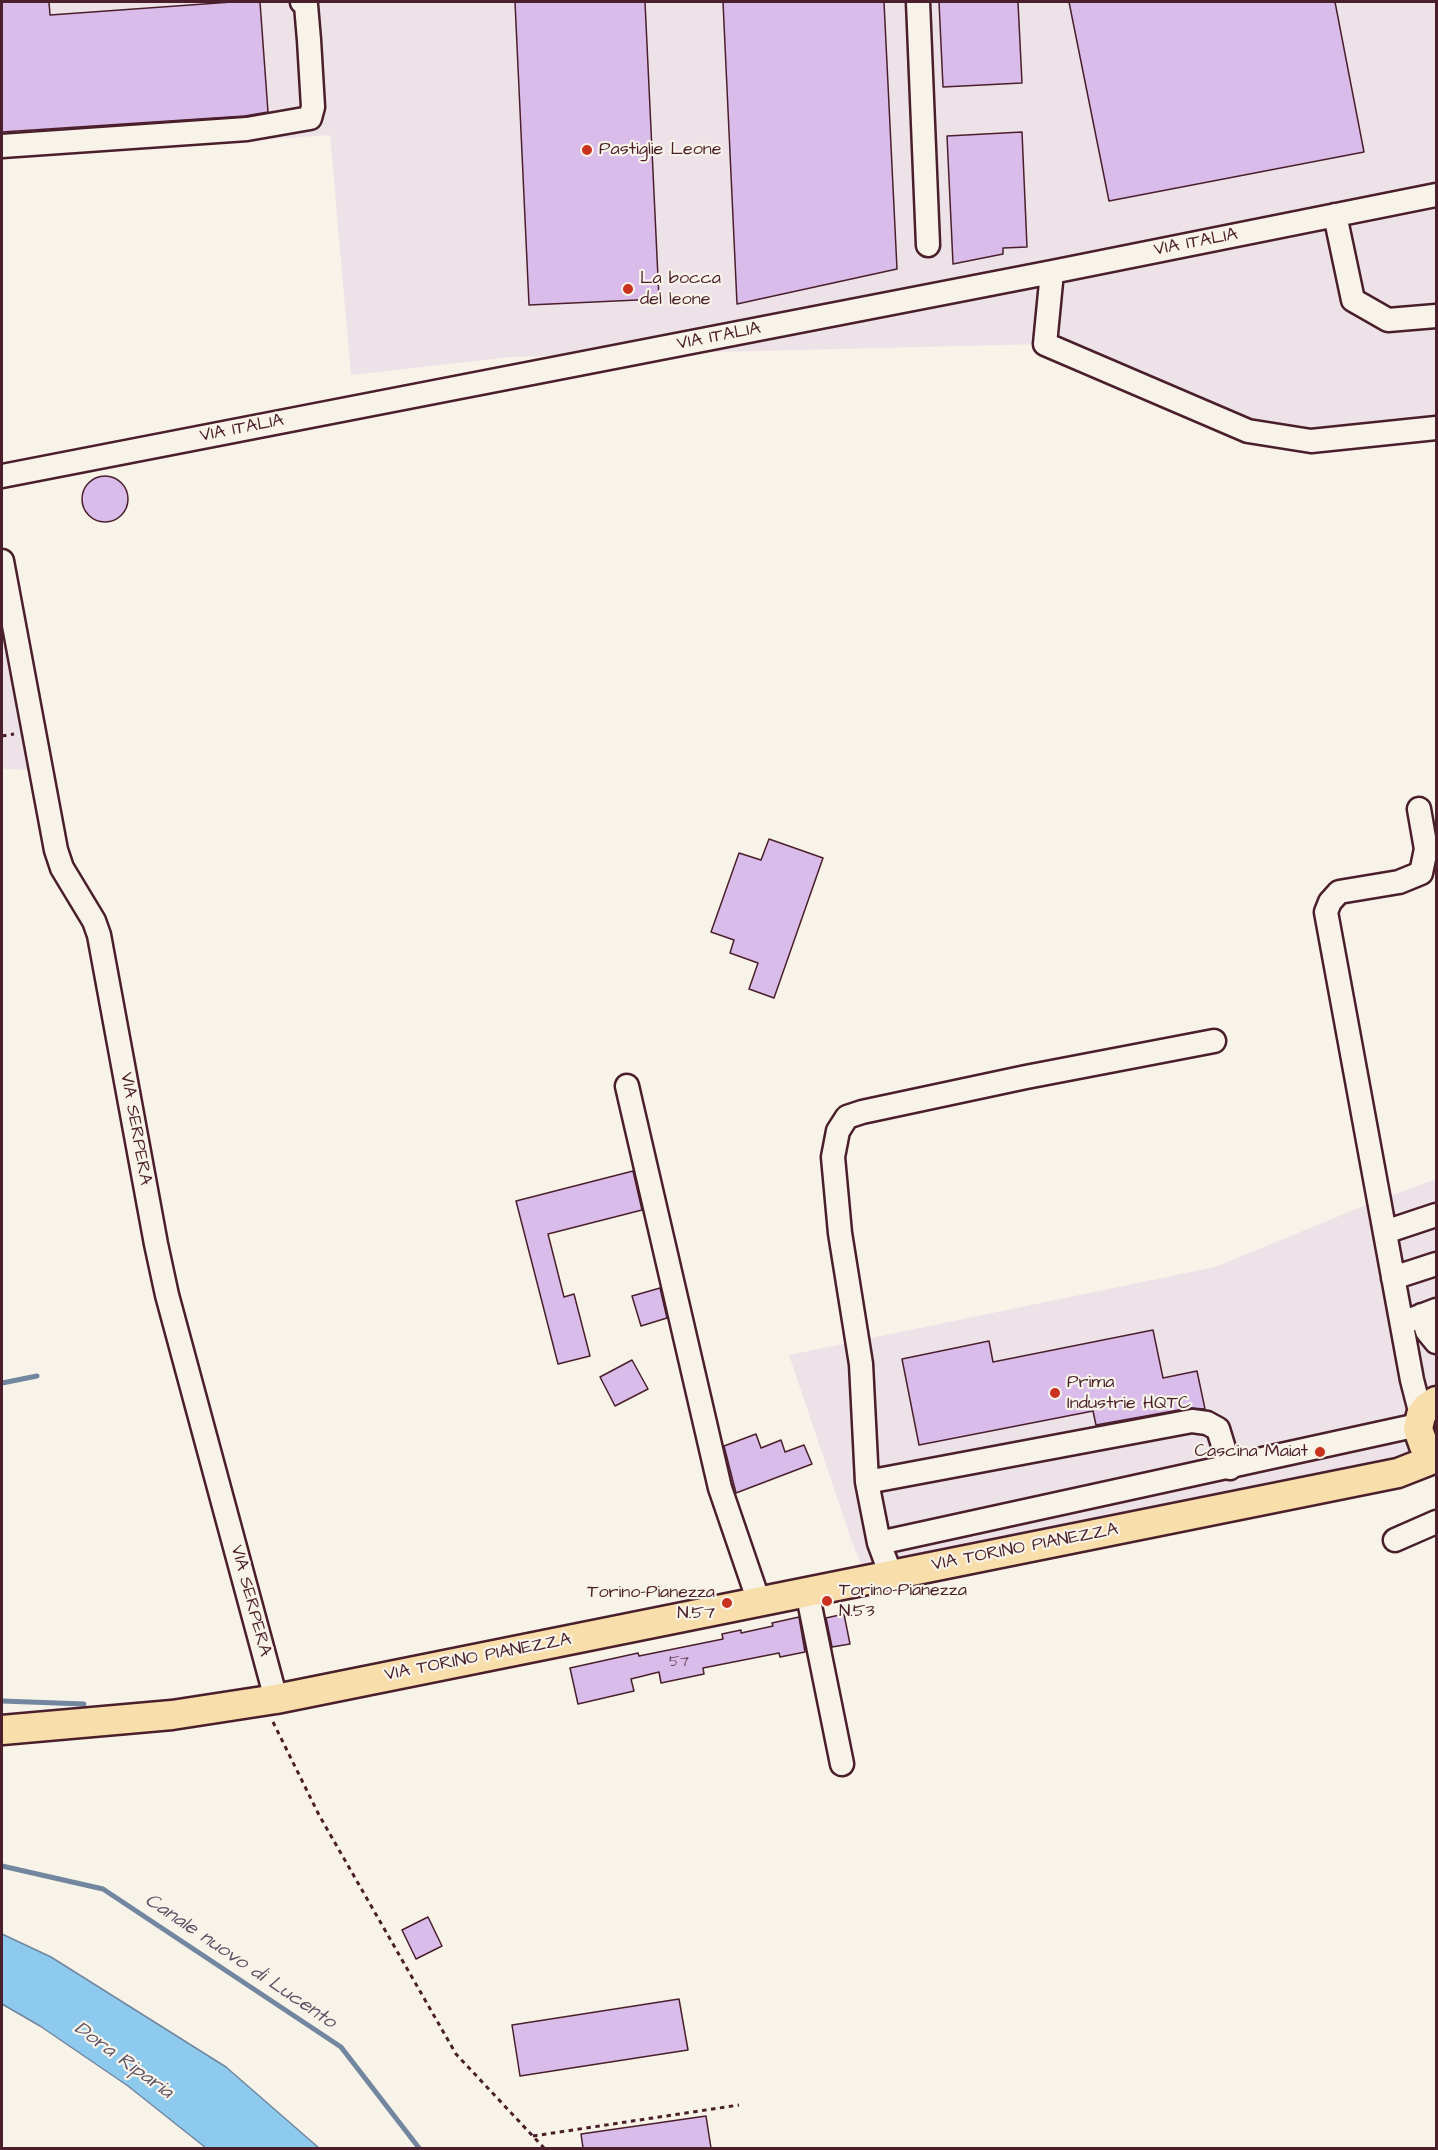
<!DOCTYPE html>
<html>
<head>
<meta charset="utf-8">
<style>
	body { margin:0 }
	#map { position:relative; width:1438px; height:2150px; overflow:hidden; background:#f7f3e8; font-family:"Architects Daughter",sans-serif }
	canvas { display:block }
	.frame { position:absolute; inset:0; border:3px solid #4a1f2b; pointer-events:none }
</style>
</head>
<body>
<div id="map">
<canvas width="1438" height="2150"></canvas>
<div class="frame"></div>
</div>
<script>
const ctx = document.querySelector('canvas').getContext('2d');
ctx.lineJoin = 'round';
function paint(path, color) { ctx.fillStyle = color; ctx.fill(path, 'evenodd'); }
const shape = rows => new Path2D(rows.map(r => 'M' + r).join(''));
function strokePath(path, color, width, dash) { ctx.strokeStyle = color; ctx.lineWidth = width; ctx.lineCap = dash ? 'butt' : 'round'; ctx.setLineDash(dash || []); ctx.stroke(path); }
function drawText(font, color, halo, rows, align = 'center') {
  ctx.font = font + ' "Architects Daughter",sans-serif'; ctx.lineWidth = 4.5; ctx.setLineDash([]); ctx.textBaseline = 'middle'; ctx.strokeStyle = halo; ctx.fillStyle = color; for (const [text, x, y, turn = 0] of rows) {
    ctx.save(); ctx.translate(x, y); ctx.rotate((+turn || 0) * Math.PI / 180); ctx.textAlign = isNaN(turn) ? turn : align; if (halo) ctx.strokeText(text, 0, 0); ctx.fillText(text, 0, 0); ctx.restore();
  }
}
const built = shape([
	[2,2,1436,2,1436,428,1248,431,1045,344,511,357,351,375,330,135,2,158],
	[2,561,41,770,2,769],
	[1436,1179,1436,1455,864,1571,852,1542,789,1355,1215,1267,1366,1205]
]);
const water = shape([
	[2,1934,51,1957,226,2067,319,2148,206,2148,128,2086,40,2026,2,2004,2,1934]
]);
const stream = shape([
	[2,1383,37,1376],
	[2,1701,84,1704],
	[2,1866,103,1889,341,2047,419,2148]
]);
const building = shape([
	[2,2,49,2,50,15,232,2,260,2,268,112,245,116,2,132,2,2],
	[515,2,645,2,659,299,529,305,515,2],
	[723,2,884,2,897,269,737,304,723,2],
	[939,2,1018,2,1022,83,943,87,939,2],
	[1069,2,1335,2,1364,152,1109,201,1069,2],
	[1022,132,1027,247,1003,248,1003,254,953,264,947,136,1022,132],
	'82 499a23 23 0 1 1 46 0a23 23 0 1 1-46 0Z',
	[769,839,823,858,774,998,749,989,758,963,730,953,734,940,711,932,739,853,761,860,769,839],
	[633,1171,642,1210,548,1234,564,1297,574,1294,590,1356,558,1364,516,1201,633,1171],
	[660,1288,667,1318,641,1326,632,1296,660,1288],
	[1153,1330,1163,1378,1197,1371,1205,1409,1190,1408,1096,1425,1093,1411,919,1445,902,1359,989,1341,993,1362,1153,1330],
	[632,1360,648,1389,615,1406,600,1377,632,1360],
	[756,1434,761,1448,781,1440,785,1452,804,1445,812,1464,736,1493,724,1446,756,1434],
	[844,1614,850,1644,832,1647,826,1618,844,1614],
	[799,1617,805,1652,780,1657,779,1653,703,1668,704,1674,661,1683,659,1672,631,1679,634,1691,578,1704,570,1668,638,1653,639,1656,723,1639,722,1634,741,1630,741,1633,773,1626,772,1623,799,1617],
	[428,1917,442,1946,416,1959,402,1930,428,1917],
	[679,1999,688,2050,520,2076,512,2025,679,1999],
	[706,2116,711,2148,583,2148,581,2134,706,2116]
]);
const path = shape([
	[2,736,14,734],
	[273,1722,319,1815,456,2054,544,2148],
	[533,2136,739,2105]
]);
const minor = shape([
	[918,2,928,245],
	[2,146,247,129,310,118,313,107,309,40,306,5,302,2],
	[1335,215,1353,300,1388,320,1436,316],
	[1052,272,1045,344,1248,431,1311,441,1436,428],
	[2,476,1052,272,1436,195],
	[2,561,56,850,62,868,94,921,99,935,156,1244,167,1295,276,1699],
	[1419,809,1426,849,1421,873,1399,882,1339,892,1330,902,1326,912,1412,1380,1421,1415],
	[627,1086,720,1488,759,1602],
	[1385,1232,1436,1215],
	[1393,1278,1436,1264],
	[1422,1315,1427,1331,1436,1342],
	[1402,1323,1436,1310],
	[867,1482,1192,1421,1207,1423,1218,1429,1230,1468],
	[1395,1540,1436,1522],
	[879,1543,867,1482,861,1364,840,1233,833,1157,838,1131,847,1117,862,1112,1026,1077,1214,1041],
	[891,1575,879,1543,1418,1425],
	[807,1591,842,1764]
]);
const major = shape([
	[1436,1401,1426,1408,1421,1415,1418,1429,1424,1446,1436,1455],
	[2,1730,172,1715,276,1699,1398,1473,1436,1458]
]);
const markers = [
	[587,150,6,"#c8321e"],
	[628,289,6,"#c8321e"],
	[1055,1393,6,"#c8321e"],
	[1320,1452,6,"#c8321e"],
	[827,1601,6,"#c8321e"],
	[727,1603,6,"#c8321e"]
];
const numberNames = [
	["57",679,1663]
];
const poiNames = [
	["Pastiglie Leone",599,150],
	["La bocca",640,279],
	["del leone",640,300],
	["Prima",1067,1383],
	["Industrie HQTC",1067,1404],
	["Cascina Maiat",1308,1452,"right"],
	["Torino-Pianezza",839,1591],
	["N.53",839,1612],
	["Torino-Pianezza",715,1593,"right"],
	["N.57",715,1614,"right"]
];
const streetNames = [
	["VIA ITALIA",1196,243,-11],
	["VIA ITALIA",719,337,-11],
	["VIA ITALIA",242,429,-11],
	["VIA SERPERA",135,1129,80],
	["VIA TORINO PIANEZZA",1025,1548,-11],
	["VIA SERPERA",250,1601,75],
	["VIA TORINO PIANEZZA",478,1658,-11]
];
const waterNames = [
	["Canale nuovo di Lucento",240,1962,34],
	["Dora Riparia",123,2061,36]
];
paint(built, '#eee2e9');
paint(water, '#8dcaed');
strokePath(water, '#72869f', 1.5);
strokePath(stream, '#72869f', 5);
paint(building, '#d9bcea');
strokePath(building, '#4a1f2b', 1.5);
strokePath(minor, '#4a1f2b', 27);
strokePath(major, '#4a1f2b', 33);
strokePath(path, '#4a1f2b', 3, [4.5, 4.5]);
strokePath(minor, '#f7f3e8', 22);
strokePath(major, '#f8deab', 28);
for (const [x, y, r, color] of markers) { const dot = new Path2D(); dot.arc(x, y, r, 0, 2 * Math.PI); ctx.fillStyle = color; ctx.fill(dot); strokePath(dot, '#f7f3e8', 2); }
drawText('15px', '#6e465b', null, numberNames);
drawText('18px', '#4a1f2b', '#f7f3e8', poiNames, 'left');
drawText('18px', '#4a1f2b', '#f7f3e8', streetNames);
drawText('italic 20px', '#5e5265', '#f7f3e8', waterNames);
</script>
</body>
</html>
